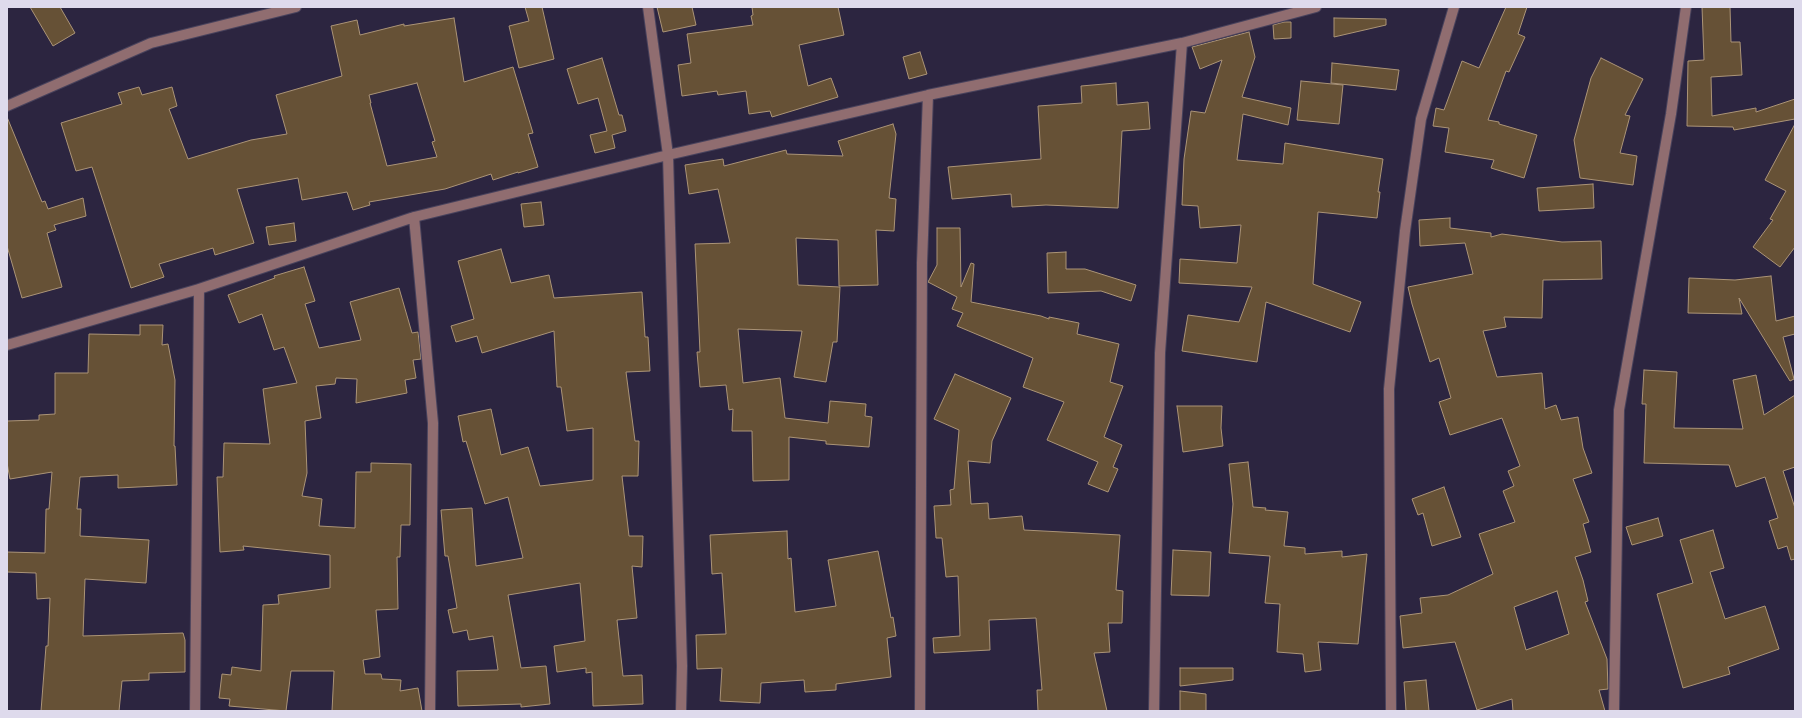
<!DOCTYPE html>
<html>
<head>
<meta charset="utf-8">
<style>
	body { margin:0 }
	#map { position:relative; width:1802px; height:718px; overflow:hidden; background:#2c2540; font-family:"Playfair Display",serif }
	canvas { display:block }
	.frame { position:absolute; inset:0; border:8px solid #dedaec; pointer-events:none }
</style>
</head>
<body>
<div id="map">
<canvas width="1802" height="718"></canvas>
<div class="frame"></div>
</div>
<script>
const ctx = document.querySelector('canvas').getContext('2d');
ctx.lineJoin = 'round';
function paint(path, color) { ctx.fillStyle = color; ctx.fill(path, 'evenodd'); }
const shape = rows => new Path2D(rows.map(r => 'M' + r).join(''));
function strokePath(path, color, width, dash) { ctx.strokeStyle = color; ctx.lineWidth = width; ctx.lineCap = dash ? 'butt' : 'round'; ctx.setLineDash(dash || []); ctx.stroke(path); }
const building = shape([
	[30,7,60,7,75,33,53,46,30,7],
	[525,7,542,7,554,59,519,68,509,26,529,21,525,7],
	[657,7,692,7,696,25,663,32,657,7],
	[752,7,838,7,844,35,799,45,808,86,831,78,838,97,772,117,770,111,749,114,746,91,718,95,717,91,682,96,678,65,691,63,687,34,753,25,751,16,753,15,752,7],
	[1506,7,1527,7,1518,34,1525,37,1509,72,1506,71,1488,120,1499,122,1499,124,1537,135,1524,178,1491,168,1494,160,1445,152,1449,128,1433,126,1436,108,1444,110,1462,61,1479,68,1506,7],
	[1702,7,1730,7,1731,42,1740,42,1742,75,1711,77,1712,116,1756,108,1756,112,1795,99,1795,119,1734,130,1733,127,1687,126,1688,61,1704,60,1702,7],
	[454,18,464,82,513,67,533,133,528,134,538,167,518,173,518,172,493,180,491,174,445,189,369,202,370,205,353,210,347,192,302,200,298,178,237,189,254,243,215,255,213,248,159,264,164,277,131,288,92,167,76,171,61,123,122,104,118,93,139,87,142,95,172,87,177,106,169,109,188,159,251,140,287,134,276,95,342,76,331,26,357,20,360,35,404,24,404,26,454,18],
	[417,83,435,141,432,142,437,157,387,166,370,103,371,103,369,95,417,83],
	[1334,18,1386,19,1386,25,1334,37,1334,18],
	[1284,22,1291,22,1291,38,1274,39,1273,25,1284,22],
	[1249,32,1255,57,1242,97,1291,108,1288,125,1243,114,1237,160,1283,164,1285,143,1383,159,1378,192,1380,192,1377,218,1318,212,1313,284,1361,302,1350,332,1266,302,1257,362,1182,351,1188,315,1239,322,1252,287,1179,283,1180,259,1237,263,1241,225,1200,228,1198,206,1182,205,1184,159,1191,111,1205,113,1222,60,1200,69,1192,47,1249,32],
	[920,52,927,74,909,79,903,57,920,52],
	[602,58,619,115,622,115,626,131,612,135,615,148,595,153,590,135,607,131,598,98,578,104,567,69,602,58],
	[1601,58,1643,79,1625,115,1630,116,1620,153,1637,156,1633,185,1580,178,1574,140,1591,78,1601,58],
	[1332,63,1399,70,1396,90,1331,83,1332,63],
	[1301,81,1343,85,1339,124,1297,120,1301,81],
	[1116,83,1117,105,1148,102,1150,129,1122,131,1118,208,1046,205,1012,207,1011,194,952,199,948,167,1041,159,1038,106,1082,103,1081,86,1116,83],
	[7,117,42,202,45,201,48,209,83,198,86,216,54,225,56,230,47,233,62,287,22,298,7,246,7,117],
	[893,124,896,134,889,198,896,199,894,231,876,230,878,285,839,286,838,240,796,238,798,285,840,287,837,342,833,342,826,382,794,377,802,331,738,329,743,383,780,378,785,418,828,423,830,401,866,404,865,416,872,417,869,447,826,444,826,441,789,437,789,480,753,481,752,431,732,431,733,409,729,410,726,385,700,387,697,352,700,352,695,244,730,243,718,189,689,194,685,165,723,159,724,166,786,150,787,154,843,156,838,141,893,124],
	[1795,124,1795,247,1780,267,1753,247,1773,220,1770,219,1786,191,1765,180,1795,124],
	[1593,184,1594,208,1539,211,1537,188,1593,184],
	[541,202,544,225,524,227,521,204,541,202],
	[1450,218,1450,228,1491,233,1491,237,1502,234,1562,242,1601,241,1602,279,1543,280,1542,318,1504,317,1506,327,1483,331,1497,377,1542,373,1545,409,1556,405,1561,420,1578,417,1583,448,1592,473,1573,479,1589,522,1583,524,1591,552,1575,557,1583,580,1588,601,1585,602,1607,659,1608,689,1599,690,1605,711,1513,711,1512,699,1477,710,1455,642,1403,648,1400,616,1422,613,1420,598,1448,595,1493,574,1479,534,1515,522,1503,491,1514,486,1508,471,1520,466,1502,418,1450,435,1439,402,1451,398,1439,358,1430,362,1412,304,1408,287,1473,274,1465,243,1420,246,1419,220,1450,218],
	[1557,591,1569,634,1526,650,1514,607,1557,591],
	[294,223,296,241,269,245,266,227,294,223],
	[937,228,960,228,961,287,971,263,974,264,971,302,1041,316,1049,319,1049,317,1079,323,1077,334,1119,344,1110,382,1123,386,1104,437,1122,445,1113,467,1118,469,1108,492,1088,484,1098,462,1047,440,1064,402,1023,387,1033,358,957,326,963,313,952,309,957,297,928,282,937,265,937,228],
	[501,249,511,283,549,275,554,298,642,292,645,337,648,337,650,371,626,372,635,441,639,441,638,476,622,476,629,536,643,536,642,567,632,566,637,618,617,620,623,676,642,675,643,704,593,706,592,672,586,673,586,668,557,672,554,646,585,641,580,583,508,595,521,668,546,666,550,704,521,707,521,704,458,706,457,671,498,670,493,636,469,640,467,630,453,633,448,610,457,608,448,556,445,556,441,510,472,508,476,566,523,558,508,497,485,504,466,441,463,442,458,416,491,409,501,455,528,447,540,486,593,480,593,428,567,431,561,387,557,387,554,331,482,353,477,336,456,342,451,326,474,319,458,261,501,249],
	[1066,252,1066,269,1085,269,1136,285,1131,301,1101,291,1048,293,1047,253,1066,252],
	[304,267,315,301,305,304,319,348,361,340,350,302,399,288,412,333,418,332,421,359,413,360,416,378,405,380,407,393,356,403,357,379,336,378,335,384,316,386,321,418,305,421,307,473,302,496,322,499,319,526,355,528,356,472,371,472,371,463,411,464,410,525,401,525,400,557,397,557,398,609,376,610,380,657,363,660,365,674,381,674,382,679,401,680,400,691,418,688,422,711,332,711,334,671,291,671,286,711,229,706,230,699,219,698,222,674,231,675,232,667,261,671,263,605,279,604,278,595,330,588,330,555,243,546,244,550,220,552,217,477,223,477,224,443,270,444,263,389,297,383,284,347,274,350,262,314,239,323,228,295,275,278,274,276,304,267],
	[1771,276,1776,321,1795,316,1795,334,1783,337,1794,379,1790,381,1739,298,1742,314,1688,313,1689,278,1735,280,1771,276],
	[140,325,163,325,162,345,168,344,175,380,174,446,175,446,177,485,118,488,118,475,80,477,77,509,81,509,80,536,149,540,146,583,85,579,83,636,183,633,185,640,185,672,149,673,149,680,122,681,119,711,41,711,46,646,48,646,50,598,37,599,36,573,7,572,7,552,45,553,46,509,49,509,52,472,10,479,7,463,7,421,39,420,39,415,55,414,55,373,88,373,89,334,140,335,140,325],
	[1644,370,1677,372,1674,428,1743,429,1733,380,1756,375,1764,415,1795,395,1795,467,1783,471,1795,508,1795,559,1791,560,1787,546,1778,549,1769,521,1778,518,1765,477,1736,487,1729,465,1644,463,1646,404,1642,404,1644,370],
	[955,374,1011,398,992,441,990,463,968,461,971,504,988,503,989,519,1022,516,1024,530,1120,535,1116,590,1123,591,1122,623,1108,623,1110,652,1094,653,1107,711,1038,711,1037,690,1042,690,1036,618,989,620,990,650,934,653,933,638,960,636,958,576,946,577,942,538,936,538,934,506,951,505,950,490,954,489,959,430,934,419,955,374],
	[1177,406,1222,406,1221,428,1223,446,1183,452,1177,406],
	[1248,462,1253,507,1266,508,1265,510,1288,512,1284,546,1305,548,1305,554,1342,551,1342,557,1367,554,1358,644,1318,642,1321,670,1305,672,1303,654,1277,652,1280,604,1265,603,1270,556,1229,553,1233,504,1229,464,1248,462],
	[1444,487,1461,537,1432,546,1423,513,1418,515,1412,499,1444,487],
	[1658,518,1663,536,1632,545,1626,527,1658,518],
	[1713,530,1724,568,1710,572,1725,619,1765,606,1779,649,1728,667,1730,674,1683,688,1657,594,1693,583,1680,540,1713,530],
	[787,531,788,559,791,558,795,612,836,606,828,560,878,551,891,618,893,617,896,636,887,638,891,677,836,684,836,690,805,692,804,680,761,683,760,703,720,701,722,668,697,669,696,635,726,634,722,573,712,574,710,535,787,531],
	[1173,550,1211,552,1209,596,1171,595,1173,550],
	[1180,668,1233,668,1233,680,1180,686,1180,668],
	[1426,680,1429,711,1406,711,1404,682,1426,680],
	[1180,691,1206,694,1206,711,1180,711,1180,691]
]);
const minor = shape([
	[648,7,668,155,682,666,681,711],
	[7,106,151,43,296,7],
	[414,217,433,423,430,711],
	[7,345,199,289,414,217,668,155,928,95,1182,43,1316,7],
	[195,711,199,289],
	[920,711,922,263,928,95],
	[1154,711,1160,353,1182,43],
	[1391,711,1389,389,1405,231,1421,119,1454,7],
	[1614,711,1619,410,1671,114,1686,7]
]);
paint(building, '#665136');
strokePath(building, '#ab9477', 1);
strokePath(minor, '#48425c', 12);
strokePath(minor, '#906d70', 10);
</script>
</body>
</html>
